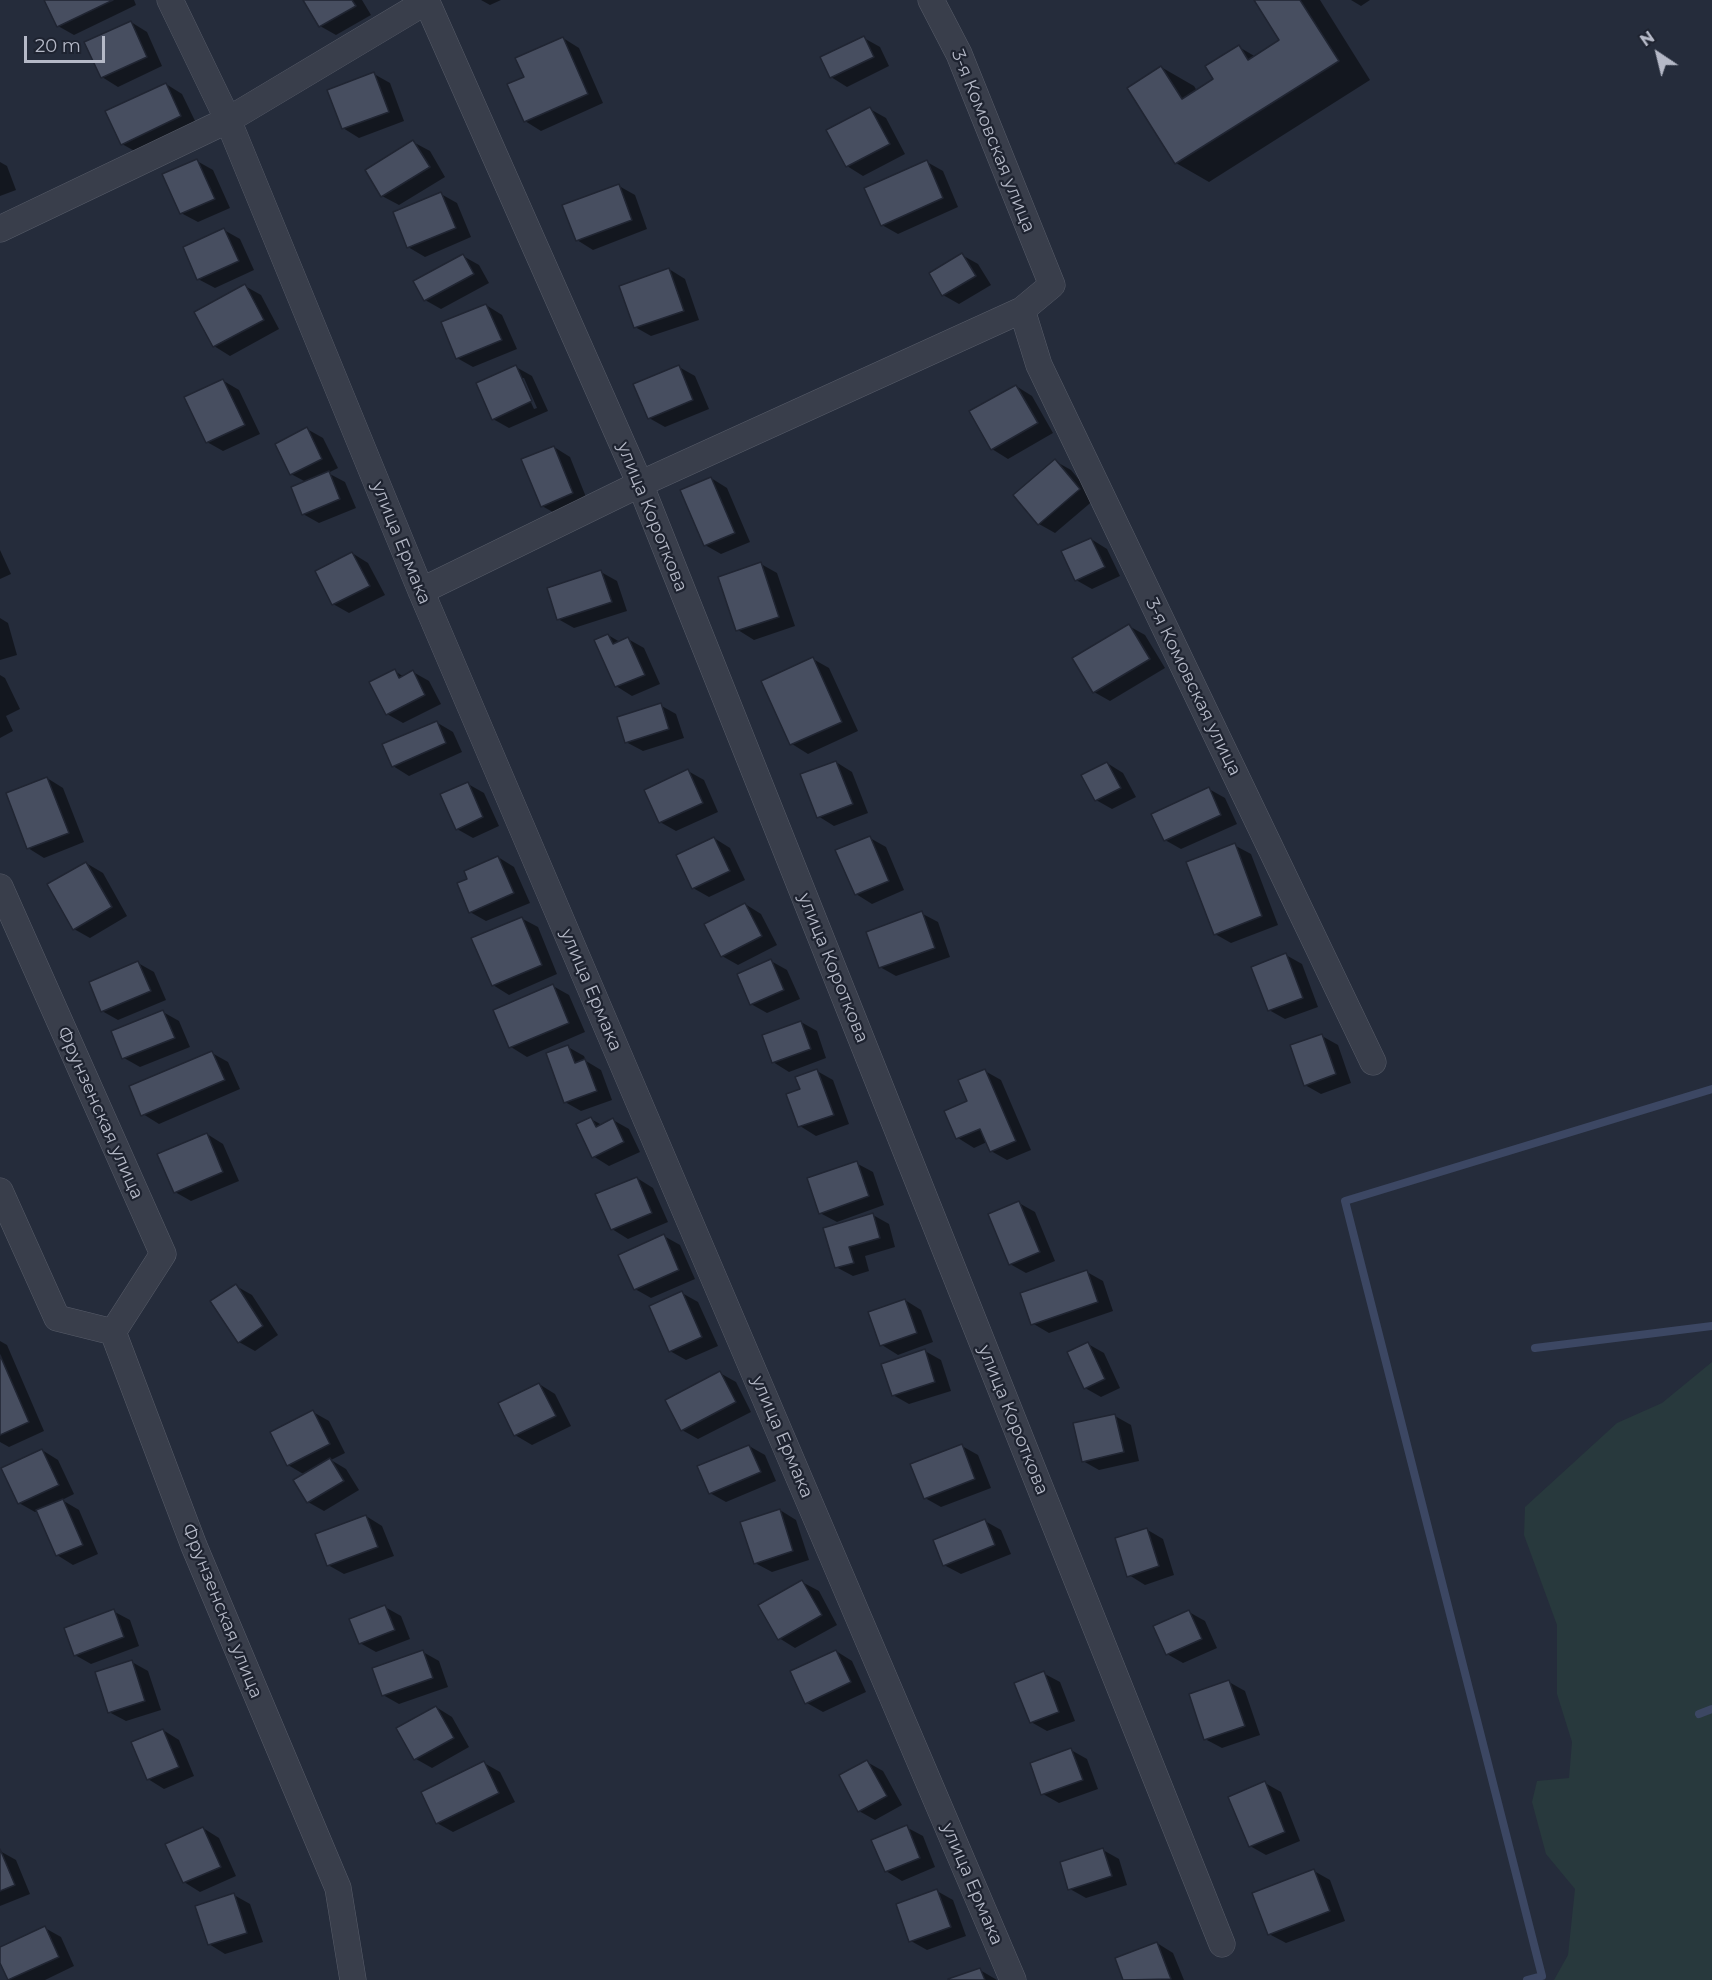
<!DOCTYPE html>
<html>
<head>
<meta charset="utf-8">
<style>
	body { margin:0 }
	#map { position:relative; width:1712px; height:1980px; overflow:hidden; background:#252c3b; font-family:Montserrat,sans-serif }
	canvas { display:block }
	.north { position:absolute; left:1628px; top:24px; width:60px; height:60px; -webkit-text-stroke:4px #1e2330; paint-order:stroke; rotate:325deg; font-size:16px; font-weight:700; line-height:24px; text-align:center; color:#b5b9c7 }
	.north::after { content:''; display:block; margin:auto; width:21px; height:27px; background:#b5b9c7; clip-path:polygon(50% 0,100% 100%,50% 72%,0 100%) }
	.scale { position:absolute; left:24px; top:36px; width:81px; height:27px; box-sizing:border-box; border:3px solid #b5b9c7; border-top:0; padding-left:8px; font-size:18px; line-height:21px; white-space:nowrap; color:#b5b9c7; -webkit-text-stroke:4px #1e2330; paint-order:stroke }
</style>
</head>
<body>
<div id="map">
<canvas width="1712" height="1980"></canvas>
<div class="north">N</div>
<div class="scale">20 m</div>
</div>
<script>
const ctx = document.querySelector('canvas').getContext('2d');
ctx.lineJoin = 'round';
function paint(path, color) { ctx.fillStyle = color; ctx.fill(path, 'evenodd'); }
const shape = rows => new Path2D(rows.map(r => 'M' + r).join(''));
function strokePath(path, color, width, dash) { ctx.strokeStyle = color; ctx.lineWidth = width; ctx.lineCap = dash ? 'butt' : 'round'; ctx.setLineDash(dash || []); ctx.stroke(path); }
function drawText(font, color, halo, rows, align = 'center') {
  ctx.font = font + ' Montserrat,sans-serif'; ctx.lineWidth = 4.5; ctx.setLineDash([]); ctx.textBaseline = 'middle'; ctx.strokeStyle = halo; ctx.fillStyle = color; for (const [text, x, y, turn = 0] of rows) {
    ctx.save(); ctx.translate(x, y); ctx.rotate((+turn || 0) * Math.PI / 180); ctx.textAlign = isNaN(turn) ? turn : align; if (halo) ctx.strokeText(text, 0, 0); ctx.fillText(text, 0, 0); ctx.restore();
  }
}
const green = shape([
	[1712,1362,1712,1980,1554,1980,1568,1955,1575,1889,1546,1854,1532,1802,1537,1781,1569,1778,1572,1742,1557,1694,1557,1625,1524,1535,1525,1507,1617,1423,1662,1403]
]);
const shadow = shape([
	[45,0,134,0,136,5,74,35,58,26],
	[305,0,362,0,371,15,336,35,320,26],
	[481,0,501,0,490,5],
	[1256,0,1320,0,1370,80,1209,182,1176,163,1161,67,1194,86,1197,91,1215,80,1239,47,1256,57,1282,40],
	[1351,0,1370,0,1361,6],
	[131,22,147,32,162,66,118,87,102,77],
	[563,38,579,48,603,103,541,131,525,121,526,78],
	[864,38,880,47,889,66,847,87,831,77],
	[374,74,390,83,404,121,359,138,343,128],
	[166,84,182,94,197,125,138,153,122,144],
	[870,109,886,118,905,154,863,176,847,166],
	[413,142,430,151,445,177,399,205,382,196],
	[197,161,213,170,230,208,198,222,181,213],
	[0,162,7,166,16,190,0,196],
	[927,162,943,171,958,207,898,234,882,225],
	[619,186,635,195,647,229,593,250,577,240],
	[441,194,457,203,471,237,425,257,408,247],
	[224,230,240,239,254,270,215,288,198,279],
	[962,255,978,264,991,285,959,304,943,295],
	[463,256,479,265,489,283,441,309,425,300],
	[669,269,685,279,699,320,651,336,635,327],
	[245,286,261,295,279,329,230,356,214,346],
	[486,305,502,315,517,349,473,367,457,358],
	[516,367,532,376,548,411,509,428,493,419],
	[520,378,524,378,537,408,534,409],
	[679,367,695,376,709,409,665,427,649,418],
	[222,380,239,390,260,434,223,451,207,442],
	[1016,386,1032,396,1053,433,1008,459,992,449],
	[307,429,323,438,338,468,328,473,345,482,356,508,319,523,303,514,306,482,291,474],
	[554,447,570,457,588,502,558,515,542,506],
	[1055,461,1071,470,1095,499,1055,533,1039,524],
	[711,478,727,488,750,542,721,554,705,545],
	[1091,539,1107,549,1120,576,1092,589,1076,580],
	[0,550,11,574,0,579],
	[352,553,368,563,385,595,349,613,333,604],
	[761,564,777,573,795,626,754,640,738,630],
	[601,572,617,581,627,611,574,628,558,619],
	[0,618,8,623,17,655,0,660],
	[1129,626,1145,635,1165,668,1110,701,1094,692],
	[608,635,620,642,628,639,644,648,660,684,632,696,616,686],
	[813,659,829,668,858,731,808,754,792,744],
	[395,671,404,677,413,672,429,681,441,704,403,723,387,714],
	[0,675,5,678,20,709,6,716,13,731,0,738],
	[660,705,676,714,684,738,643,751,626,742],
	[436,722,453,732,462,752,409,776,393,766],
	[836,762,852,772,868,813,834,826,818,816],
	[1107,763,1123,773,1136,797,1112,809,1096,800],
	[688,771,704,780,718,812,676,831,660,822],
	[47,778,63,788,84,842,44,858,28,848],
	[468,784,484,793,499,826,473,838,457,829],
	[1209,789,1225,798,1237,824,1181,849,1165,840],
	[714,838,730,848,745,880,709,897,693,888],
	[870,838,886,847,904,890,872,904,856,894],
	[1234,845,1251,854,1278,925,1231,943,1215,934],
	[498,857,514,867,530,903,486,921,470,912,469,879],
	[86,863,103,873,127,916,90,938,74,929],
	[745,904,761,914,777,945,738,965,722,956],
	[921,913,938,922,950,957,896,976,880,967],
	[521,918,538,927,557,974,509,995,493,985],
	[1286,955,1302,964,1318,1007,1285,1019,1269,1010],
	[771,961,787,970,800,999,767,1013,751,1004],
	[138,963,154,972,166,1000,118,1020,102,1011],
	[553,986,569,995,585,1032,527,1057,511,1047],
	[163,1012,179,1021,190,1047,140,1067,124,1058],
	[801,1022,817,1031,826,1058,789,1072,773,1062],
	[1322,1036,1338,1045,1351,1083,1321,1094,1305,1085],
	[568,1047,584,1056,586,1061,601,1070,612,1100,581,1111,565,1102],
	[212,1053,228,1062,240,1089,159,1124,143,1114],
	[817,1071,833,1080,849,1124,816,1136,800,1126,801,1089],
	[985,1071,1001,1080,1031,1150,1007,1160,991,1151,987,1142,974,1148,958,1138,946,1112,969,1102],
	[591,1119,602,1125,613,1120,629,1129,640,1152,609,1166,593,1156],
	[207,1134,223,1144,239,1181,191,1201,175,1192],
	[856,1163,873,1172,884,1205,837,1222,820,1213],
	[637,1178,653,1188,668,1222,628,1239,612,1229],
	[1019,1203,1035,1212,1055,1261,1026,1273,1010,1264],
	[873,1215,889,1224,895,1247,865,1256,869,1271,853,1276,836,1267,825,1229],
	[664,1236,680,1245,695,1279,651,1298,635,1289],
	[1087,1272,1103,1281,1113,1311,1049,1333,1032,1323],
	[236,1286,252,1295,278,1335,255,1351,239,1342],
	[682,1293,698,1302,718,1346,686,1360,670,1351],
	[905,1300,921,1310,933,1342,898,1355,882,1345],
	[0,1341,7,1345,44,1431,9,1447,0,1442],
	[1088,1344,1104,1353,1120,1388,1101,1397,1085,1388],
	[925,1351,941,1360,951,1391,909,1404,893,1395],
	[720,1373,736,1382,751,1412,698,1439,682,1430],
	[539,1384,555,1394,571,1426,532,1445,515,1435,500,1403],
	[313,1412,329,1421,345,1453,331,1460,346,1469,359,1490,324,1511,308,1502,305,1475,288,1465],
	[1115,1416,1131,1425,1139,1461,1099,1470,1083,1461],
	[749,1446,765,1455,776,1481,726,1502,710,1493],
	[962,1446,978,1455,991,1488,941,1507,925,1498],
	[42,1450,58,1460,74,1494,62,1500,79,1510,98,1554,73,1565,57,1555,38,1511,35,1512,19,1503],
	[780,1510,796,1520,809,1560,772,1572,755,1563],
	[366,1516,382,1526,394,1556,344,1574,328,1565],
	[985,1521,1001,1530,1011,1554,961,1574,944,1565],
	[1146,1529,1163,1539,1174,1575,1145,1585,1129,1575],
	[802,1582,819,1591,837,1625,795,1648,779,1638],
	[385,1607,401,1616,410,1639,376,1652,360,1643],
	[113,1611,130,1620,139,1646,91,1664,75,1655],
	[1189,1612,1205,1621,1217,1648,1183,1663,1167,1654],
	[836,1651,852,1661,866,1692,823,1712,807,1703],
	[423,1652,439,1661,448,1687,399,1704,383,1695],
	[132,1662,148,1671,161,1710,126,1721,109,1712],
	[1043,1673,1060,1682,1075,1721,1047,1731,1031,1722],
	[1229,1682,1245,1691,1260,1735,1222,1748,1205,1739],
	[436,1707,452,1717,469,1747,432,1768,416,1759],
	[163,1730,179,1740,194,1776,164,1789,148,1779],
	[1071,1750,1087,1759,1098,1789,1059,1803,1043,1794],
	[867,1762,883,1771,902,1805,875,1820,859,1811],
	[484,1763,500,1772,515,1802,453,1832,437,1823],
	[1265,1783,1281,1792,1300,1841,1266,1855,1250,1846],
	[906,1827,923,1836,935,1867,902,1881,886,1871],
	[203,1828,219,1838,236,1876,200,1892,184,1882],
	[1103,1850,1119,1859,1127,1885,1086,1898,1070,1889],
	[0,1851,16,1860,30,1894,0,1906],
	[1314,1871,1330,1880,1345,1921,1286,1943,1269,1934],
	[937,1891,953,1900,966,1936,927,1950,911,1941],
	[234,1895,250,1904,263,1942,225,1954,209,1944],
	[45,1928,61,1937,74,1966,45,1980,9,1980,0,1959,0,1949],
	[1157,1943,1173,1953,1184,1980,1125,1980,1117,1959],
	[980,1970,997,1980,950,1980]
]);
const stream = shape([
	[1535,1348,1712,1326],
	[1699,1714,1712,1709],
	[1527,1980,1542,1976,1345,1201,1712,1089]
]);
const building = shape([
	[44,0,113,0,57,27,44,0],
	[303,0,352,0,356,6,319,27,303,0],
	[1254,0,1300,0,1339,61,1175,164,1127,88,1161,66,1182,99,1213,79,1205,66,1239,45,1248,60,1279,40,1254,0],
	[131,21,147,57,101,78,84,42,131,21],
	[864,36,874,57,830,78,820,57,864,36],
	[563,37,588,94,524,122,507,84,524,77,515,58,563,37],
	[374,72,389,112,342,129,327,90,374,72],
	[166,83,181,116,121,145,105,111,166,83],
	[870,107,890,144,846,167,826,130,870,107],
	[413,140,430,167,381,197,365,170,413,140],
	[197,159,215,199,180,214,162,174,197,159],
	[927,160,943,198,881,226,864,188,927,160],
	[619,184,632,220,576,241,562,205,619,184],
	[441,192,456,228,407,248,393,212,441,192],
	[224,228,239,261,197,280,183,247,224,228],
	[962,253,976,276,942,296,929,273,962,253],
	[463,254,474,274,424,301,413,281,463,254],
	[669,268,684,311,634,328,619,286,669,268],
	[245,284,264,320,213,347,194,312,245,284],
	[486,304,502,340,456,359,441,322,486,304],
	[516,365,532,401,492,420,476,383,516,365],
	[679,365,693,400,648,419,633,384,679,365],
	[223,379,245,425,206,443,184,397,223,379],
	[1016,385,1038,423,991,450,969,411,1016,385],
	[307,427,322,459,290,475,275,444,307,427],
	[554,446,573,493,541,507,521,459,554,446],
	[1055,459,1080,489,1038,525,1013,495,1055,459],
	[329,471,340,499,302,515,291,487,329,471],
	[711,477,735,533,704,546,680,490,711,477],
	[1091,538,1105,567,1075,581,1061,551,1091,538],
	[352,552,370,586,332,605,315,571,352,552],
	[761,562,779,617,736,631,718,577,761,562],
	[601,570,612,602,557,620,547,588,601,570],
	[1129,624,1150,659,1093,693,1072,658,1129,624],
	[608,634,613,644,628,637,645,675,615,687,594,640,608,634],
	[813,657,842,722,790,745,761,681,813,657],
	[395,669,399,678,413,670,425,695,386,715,369,682,395,669],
	[661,703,669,729,625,743,617,717,661,703],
	[437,721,446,743,392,767,382,744,437,721],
	[836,761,853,804,817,818,800,774,836,761],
	[1107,762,1121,788,1095,801,1081,775,1107,762],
	[688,769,703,803,659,823,644,790,688,769],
	[47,777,69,833,27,849,6,793,47,777],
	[468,782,483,817,456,830,440,794,468,782],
	[1209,787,1221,815,1164,841,1151,814,1209,787],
	[870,836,889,881,855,895,835,850,870,836],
	[714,837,730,871,692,889,676,855,714,837],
	[1235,843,1262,916,1214,935,1186,862,1235,843],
	[498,856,514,893,469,913,457,883,467,879,464,871,498,856],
	[86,862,112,907,73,930,47,884,86,862],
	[745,903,762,936,721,957,704,924,745,903],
	[922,911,935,948,879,968,866,932,922,911],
	[522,917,542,965,492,986,471,938,522,917],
	[1286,953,1303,998,1268,1011,1251,967,1286,953],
	[771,959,784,990,750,1005,737,974,771,959],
	[138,961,151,991,101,1012,89,982,138,961],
	[553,984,569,1023,509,1048,493,1010,553,984],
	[163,1010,175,1038,122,1059,111,1031,163,1010],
	[801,1021,811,1049,772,1063,762,1035,801,1021],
	[1322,1034,1336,1074,1304,1086,1290,1045,1322,1034],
	[568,1045,575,1063,585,1059,597,1091,564,1103,546,1053,568,1045],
	[212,1051,225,1080,141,1116,129,1086,212,1051],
	[817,1069,834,1115,798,1127,786,1094,800,1089,795,1077,817,1069],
	[985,1069,1016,1141,990,1152,980,1129,956,1139,944,1111,967,1101,958,1080,985,1069],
	[591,1117,596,1127,613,1118,624,1142,592,1158,576,1124,591,1117],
	[207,1133,223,1172,174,1193,157,1154,207,1133],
	[857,1161,869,1196,819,1214,807,1178,857,1161],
	[637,1177,652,1213,611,1230,595,1194,637,1177],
	[1019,1201,1040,1252,1009,1265,988,1214,1019,1201],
	[873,1213,880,1238,849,1247,854,1263,835,1268,823,1228,873,1213],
	[664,1234,679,1270,634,1290,618,1255,664,1234],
	[1087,1270,1098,1302,1031,1325,1020,1293,1087,1270],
	[236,1284,263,1326,238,1343,210,1301,236,1284],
	[682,1291,702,1337,669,1352,649,1306,682,1291],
	[905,1299,917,1333,880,1346,868,1312,905,1299],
	[1088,1342,1105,1379,1084,1389,1067,1352,1088,1342],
	[925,1349,935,1382,892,1396,881,1364,925,1349],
	[0,1355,29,1422,0,1435,0,1355],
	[720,1371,736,1402,681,1431,665,1400,720,1371],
	[539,1383,556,1416,514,1436,498,1403,539,1383],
	[313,1410,330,1444,287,1466,270,1432,313,1410],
	[1115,1414,1124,1452,1082,1462,1073,1423,1115,1414],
	[962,1444,975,1479,924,1499,910,1464,962,1444],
	[749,1445,761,1472,709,1494,697,1466,749,1445],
	[42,1449,59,1485,18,1504,1,1468,42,1449],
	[330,1458,344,1481,307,1503,293,1480,330,1458],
	[63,1499,83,1545,56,1556,36,1510,63,1499],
	[780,1509,793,1551,754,1564,740,1522,780,1509],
	[366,1515,378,1547,327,1566,315,1534,366,1515],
	[985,1519,995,1545,943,1566,933,1540,985,1519],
	[1147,1528,1159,1566,1127,1577,1115,1538,1147,1528],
	[802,1580,822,1615,778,1640,758,1605,802,1580],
	[385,1605,395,1630,359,1644,349,1619,385,1605],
	[114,1609,124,1637,74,1656,64,1628,114,1609],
	[1189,1610,1202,1639,1166,1655,1153,1626,1189,1610],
	[423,1650,433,1678,382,1696,372,1668,423,1650],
	[836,1650,851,1682,805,1704,790,1671,836,1650],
	[132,1660,145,1701,108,1713,95,1672,132,1660],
	[1044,1671,1059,1712,1030,1723,1014,1683,1044,1671],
	[1229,1680,1245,1726,1204,1740,1189,1694,1229,1680],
	[436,1706,454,1738,414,1760,396,1728,436,1706],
	[163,1729,179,1767,147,1780,131,1742,163,1729],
	[1071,1748,1083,1780,1041,1795,1030,1763,1071,1748],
	[867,1760,887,1796,858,1812,839,1775,867,1760],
	[484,1761,499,1793,436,1824,421,1792,484,1761],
	[1265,1781,1285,1832,1249,1847,1228,1797,1265,1781],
	[907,1825,920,1858,885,1872,871,1840,907,1825],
	[203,1827,221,1867,183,1883,165,1844,203,1827],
	[1103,1848,1112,1876,1068,1890,1060,1862,1103,1848],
	[0,1849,15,1885,0,1891,0,1849],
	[1314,1869,1330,1911,1268,1935,1252,1893,1314,1869],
	[937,1889,951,1927,909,1942,896,1904,937,1889],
	[234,1893,247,1933,208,1945,195,1906,234,1893],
	[45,1926,59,1957,8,1980,0,1963,0,1947,45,1926],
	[1157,1942,1171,1979,1123,1980,1115,1958,1157,1942],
	[980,1968,985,1980,948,1980,948,1979,980,1968]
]);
const street = shape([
	[170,0,228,120,421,591,1013,1980],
	[426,0,640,484,1222,1944],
	[0,229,228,120,427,1],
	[1022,310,1039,365,1373,1062],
	[421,591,640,484,1022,310,1052,285,959,54,931,0],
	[0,887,163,1254,113,1332,194,1546,338,1888,353,1980],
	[0,1191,57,1318,113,1332]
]);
const streetNames = [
	["3-я Комовская улица",993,141,68],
	["улица Короткова",652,517,68],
	["улица Ермака",401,543,68],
	["3-я Комовская улица",1193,687,64],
	["улица Короткова",833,968,68],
	["улица Ермака",591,990,67],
	["Фрунзенская улица",100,1113,66],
	["улица Короткова",1013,1420,68],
	["улица Ермака",782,1437,67],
	["Фрунзенская улица",222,1611,68],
	["улица Ермака",972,1884,67]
];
paint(green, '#28393d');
paint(shadow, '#0007');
strokePath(stream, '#3c4763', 8);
paint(building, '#474e60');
strokePath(building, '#202532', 1.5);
strokePath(street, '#575c69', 27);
strokePath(street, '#393e4b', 26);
drawText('18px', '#b5b9c7', '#1e2330', streetNames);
</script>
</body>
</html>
